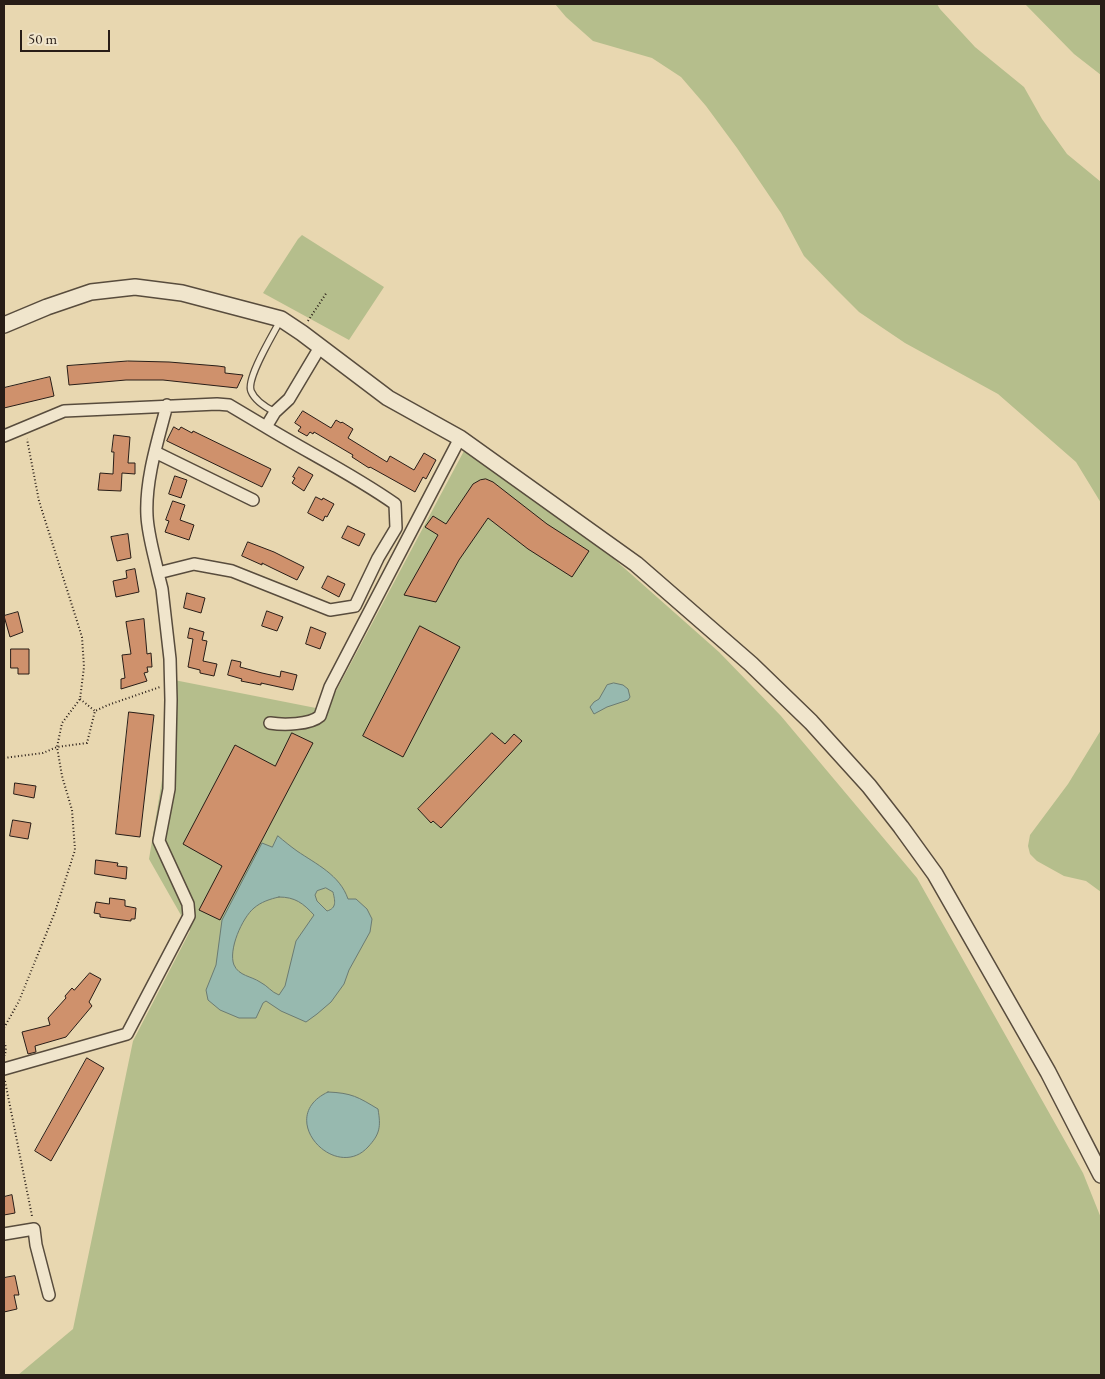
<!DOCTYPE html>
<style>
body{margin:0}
#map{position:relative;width:1105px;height:1379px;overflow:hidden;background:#e8d7b0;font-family:"EB Garamond",serif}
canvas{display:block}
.frame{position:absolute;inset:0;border:5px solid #281d17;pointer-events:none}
.scale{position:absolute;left:20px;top:30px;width:90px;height:22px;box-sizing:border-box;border:2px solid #281d17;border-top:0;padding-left:6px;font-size:15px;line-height:18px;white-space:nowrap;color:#281d17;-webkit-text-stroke:4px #f0e5cc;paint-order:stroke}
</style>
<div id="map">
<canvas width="1105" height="1379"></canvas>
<div class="frame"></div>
<div class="scale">50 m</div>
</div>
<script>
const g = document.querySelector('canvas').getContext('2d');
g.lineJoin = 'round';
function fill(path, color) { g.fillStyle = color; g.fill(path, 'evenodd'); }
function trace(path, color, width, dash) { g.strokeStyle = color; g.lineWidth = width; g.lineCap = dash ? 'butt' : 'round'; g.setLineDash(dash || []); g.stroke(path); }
fill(new Path2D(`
 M555,4H937L940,9L975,47L1024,87L1042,119L1067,154L1101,182V503L1076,462L998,394L905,343L859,312L835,288L804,256L781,213L737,148L706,106L681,77L652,58L593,41L566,17Z
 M1025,4H1101V75L1074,54Z
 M302,235L384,287L349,340L263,293L298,239Z
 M465,449L614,559L719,652L781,716L917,878L1083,1173L1101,1218V1375H18L73,1329L133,1041L190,931L149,859L164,768V678L326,710Z
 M1101,730V892L1086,881L1064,876L1037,861L1030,854L1028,846L1030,835L1068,784Z`), '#b5be8c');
const water = new Path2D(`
 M614,683L623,685L628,689L630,697L628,700L607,707L594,714L590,707L594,702L599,699L607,685Z
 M278,836C284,841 290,846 297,851C316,864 340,875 348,899H356L367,909L372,919L370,932L349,970L344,984L331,1002L317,1014L306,1022L281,1011L266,1001L263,1003L256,1018H239L220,1010L208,1000L206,990L216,965L222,920L262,843L272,847ZM326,888L333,892C335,901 337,908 327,911L317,901L315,895L317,891ZM279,897C295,897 303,903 314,915L296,941L285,986L279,995C271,992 268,986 260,982C251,976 239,976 234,965C228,950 242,918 254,908C261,902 270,899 279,897Z
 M328,1092C352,1093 358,1097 378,1109C381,1127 380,1134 368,1147C335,1183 274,1117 328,1092Z`);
fill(water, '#97b9af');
trace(water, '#6b7b72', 1);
const building = new Path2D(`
 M128,361L169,362L218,366L225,367V373L243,375L237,388L163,380H126L69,385L67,366Z
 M50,377L54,396L4,408V388Z
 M303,411L331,428L336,420L341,423L342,422L353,429L348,438L387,462L390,456L414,470L424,453L436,460L426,479L423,477L415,492L370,467L369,468L352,457L353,455L314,432L313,434L310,432L307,436L298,431L301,427L295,423Z
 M174,427L179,430L181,427L192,433L193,431L271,469L262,487L167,441Z
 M114,435L130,437L128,463H135V474L122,473L121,491L98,490L100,473L113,474L114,452H112Z
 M299,467L313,475L304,491L292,483L295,478L293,477Z
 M175,476L187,480L181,498L169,494Z
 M486,479L493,482L547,524L589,551L572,577L528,549L488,518L459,560L436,602L404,595L438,535L425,527L433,516L446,524L473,484L480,480Z
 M316,497L322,500L323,498L334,504L327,517L325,516L323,521L308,513Z
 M173,501L185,505L180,520L194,525L189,540L165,532L169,521L166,520Z
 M348,526L365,534L359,546L342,538Z
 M128,534L131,558L117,561L111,537Z
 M248,542L274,552L304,567L297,580L272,568L262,563V565L242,556Z
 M135,569L139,592L116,597L113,581L127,578L126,571Z
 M328,576L345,584L339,597L322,588Z
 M187,593L205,598L201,613L184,608Z
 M267,611L283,617L277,631L262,626Z
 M18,612L23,632L10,637L4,616Z
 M144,619L147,654L151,653L152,667H147L148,672L144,673L147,681L121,689V679L125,678L122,655L131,654L126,622Z
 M420,626L460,647L403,757L363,736Z
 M311,627L326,633L320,649L306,644Z
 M190,628L204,632L202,640L207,641L203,661L217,664L214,676L200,673V670L188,667L193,639L188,638Z
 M11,649H29V674H18V668H11Z
 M232,660L241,662L240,667L262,673L280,677L281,671L297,675L293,690L261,683V685L241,681L242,679L228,675Z
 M129,712L154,715L140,837L116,834Z
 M292,733L313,743L220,920L199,910L222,866L183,844L235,745L275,766Z
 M492,733L505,744L514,734L522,741L441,828L433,821L431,823L418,809Z
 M15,783L36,786L34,798L14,794Z
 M13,820L31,823L28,839L10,836Z
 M96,860L118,863L117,866L127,867L126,879L95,874Z
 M110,898L125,900V906L136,908L135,919H131V921L122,920L100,917V914L94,913L96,902L109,904Z
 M90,973L101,979L89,1002L92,1006L66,1037L35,1046L36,1052L28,1054L22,1032L50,1025L48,1018L66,998L65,996L72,988L74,990Z
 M87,1058L104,1068L51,1161L35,1151Z
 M12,1195L15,1213L4,1215V1197Z
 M15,1276L19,1295H14L17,1309L4,1312V1278Z`);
fill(building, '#cf916c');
trace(building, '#281d17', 1);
const service = new Path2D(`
 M275,412C267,408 255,401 251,391C246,378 274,333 281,319`);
const minor = new Path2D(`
 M4,436L64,411L217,404L229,405L266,427
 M155,452L253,500
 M158,573C154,554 148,535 147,516C145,480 158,440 167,405
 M270,723C283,725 310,725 320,716L330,687L460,438
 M4,1069L127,1034L189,916L188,904L159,841L169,789L171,700L170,659L162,589L158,573L194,564L232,571L330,610L355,606L378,558L396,528L395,504C354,475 309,453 266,427L275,412L289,399L320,347
 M4,1234L34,1229L36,1245L49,1295`);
const tertiary = new Path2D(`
 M4,325L47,307L91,292L135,287L182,293L281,319L302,333L388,398L460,438L636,564L751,664L811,722L869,786L901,827L935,874L1048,1072L1101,1175`);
trace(service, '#584c3d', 8);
trace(minor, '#584c3d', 14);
trace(tertiary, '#584c3d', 18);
trace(new Path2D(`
 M308,321L327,292
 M80,699L95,711
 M4,758L43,753L57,747L87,743L95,711L108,705L160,687
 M4,1028L19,1001L55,912L75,850L72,810L62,776L57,747L62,723L80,699L84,667L82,637L39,501L27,439
 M4,1042L6,1047L5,1056
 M5,1081L32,1216`), '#281d17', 2, [1, 2.5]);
trace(service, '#f0e5cc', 5.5);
trace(minor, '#f0e5cc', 11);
trace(tertiary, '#f0e5cc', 15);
</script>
